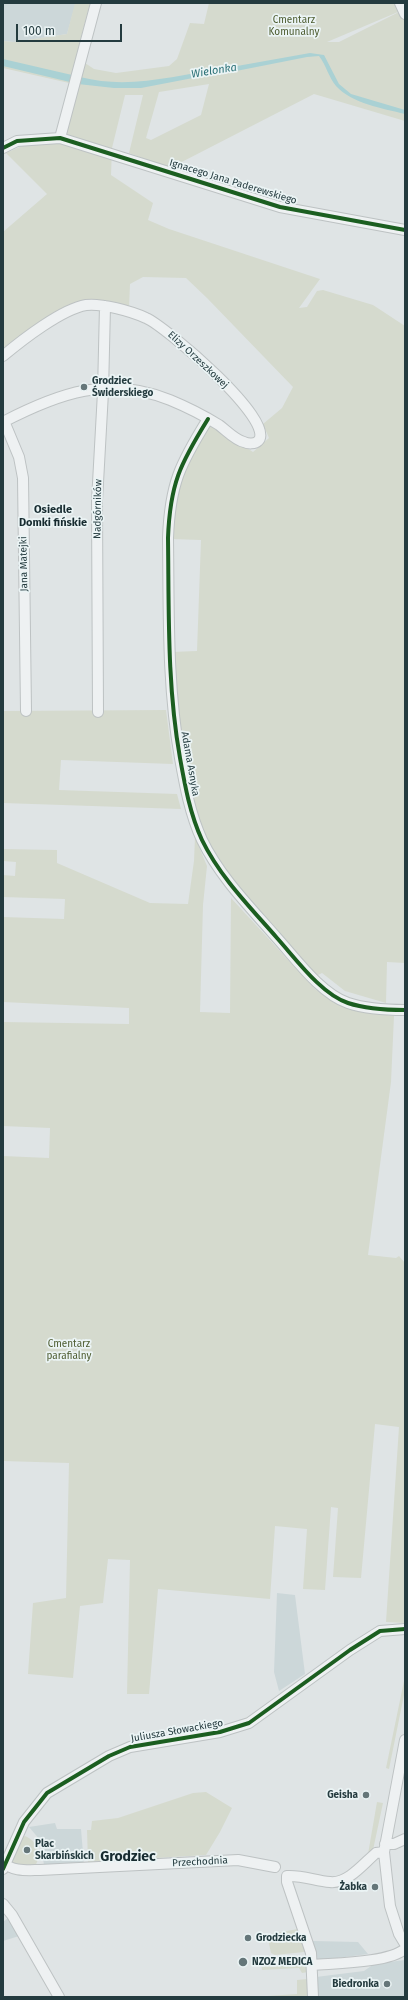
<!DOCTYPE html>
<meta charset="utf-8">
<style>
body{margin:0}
#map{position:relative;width:408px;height:2000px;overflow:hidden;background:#dfe4e5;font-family:"Fira Sans",sans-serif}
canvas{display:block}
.frame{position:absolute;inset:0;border:4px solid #243b3f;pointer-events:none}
.scale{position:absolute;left:16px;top:24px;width:106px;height:18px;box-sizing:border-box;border:2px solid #243b3f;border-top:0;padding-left:5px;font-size:12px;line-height:14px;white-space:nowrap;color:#243b3f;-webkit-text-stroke:3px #ebf4f5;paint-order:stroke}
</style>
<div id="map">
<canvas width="408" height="2000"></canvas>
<div class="frame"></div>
<div class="scale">100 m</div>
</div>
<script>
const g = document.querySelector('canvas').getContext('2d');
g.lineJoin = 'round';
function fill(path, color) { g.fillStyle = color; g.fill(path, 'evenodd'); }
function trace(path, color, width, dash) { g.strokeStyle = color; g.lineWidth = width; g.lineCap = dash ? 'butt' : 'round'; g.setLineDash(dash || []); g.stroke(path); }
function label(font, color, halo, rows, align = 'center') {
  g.font = font + ' "Fira Sans",sans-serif'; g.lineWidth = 3.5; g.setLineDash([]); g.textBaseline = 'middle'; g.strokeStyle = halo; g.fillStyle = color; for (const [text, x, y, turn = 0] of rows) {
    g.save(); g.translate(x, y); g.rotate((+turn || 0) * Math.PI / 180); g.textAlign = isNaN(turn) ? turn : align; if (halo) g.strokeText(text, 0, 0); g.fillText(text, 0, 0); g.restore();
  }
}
fill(new Path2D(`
 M3,3H76L67,34L14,42L3,41Z
 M277,1593L295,1595L305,1674L279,1691L274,1672Z
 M55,1823L57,1829H81L84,1865H44L40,1840L29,1827Z
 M8,1918L19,1936L3,1941V1922Z
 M313,1941L358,1942L368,1954L315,1961Z
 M405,1960V1997H317L316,1977L364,1971L374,1964Z`), '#ccd7d9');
fill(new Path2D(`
 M75,3H90L76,57L94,69L116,73L169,66L177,59L190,23L204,24L209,3H394L398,12L327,42H339L405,9V121L314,94L172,167H166L129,153L143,95H125L112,148L111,175L153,203L148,220L169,229L320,279L299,308L307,307L317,291L323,290L373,305L405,326V963L387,962L386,1003L345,991L322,973L316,976L225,871L213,853L195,812L184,761L172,652L197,651L201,540L170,539L179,479L207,427L213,426L253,452L269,438L263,424L282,408L293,387L207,298L186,278L143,277L130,284L129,308L86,301L3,351V232L47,194L6,153L33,141L64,144L78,89L69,83L3,68V41L14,42L67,34ZM209,84L201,115L151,140L146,138L159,92Z
 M166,710L173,764L61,760L59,790L177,794L181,809L3,803V711Z
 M195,837L207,866L203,905L200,1012L230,1013L231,898L315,989L333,1002L364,1012L394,1016L391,1082L368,1255L396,1258L399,1256L405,1263V1623L386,1622L399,1427L375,1424L361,1578L333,1577L338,1508L331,1507L325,1590L303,1589L307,1529L275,1526L270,1599L158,1589L149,1694H127L130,1560L108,1559L103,1603L80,1606L73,1678L28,1674L33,1603L66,1598L69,1463L3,1461V1156L49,1158L50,1128L3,1126V1022L129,1024V1008L3,1002V917L64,919L65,899L3,897V875L15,876L16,862L3,861V849L57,850V863L150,903L188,904L194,861Z
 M405,1676V1690L389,1769L386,1768Z
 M206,1792L232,1808L220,1832L206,1855L88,1862L87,1830H91L92,1821L118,1818L193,1793Z
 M377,1802L383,1803L373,1850L368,1854Z
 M25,1836C37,1841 43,1854 35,1866L27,1867L11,1863L21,1838Z
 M298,1929L306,1950L304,1952L275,1955L271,1953L268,1939L270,1934Z
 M305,1956L307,1957L308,1972L302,1973L299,1968L262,1970L261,1964L306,1960Z
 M308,1979V1997H253L297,1994V1980Z`), '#d5dace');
fill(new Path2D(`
 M310,53L324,55L339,84L351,94L405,110V114C382,108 353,104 336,86C329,78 326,65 319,56L307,57L226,73V68Z
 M3,59L72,75L70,82L3,66Z
 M223,69L224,72L141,88H114L78,84L80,77C130,90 174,75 223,69Z`), '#aad1d4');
const minor = new Path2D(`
 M400,3L405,14
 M60,138L96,3
 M3,148L17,141L60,138L280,207L405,230
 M3,356C22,340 62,309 86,305C101,303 131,311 146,318C165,326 278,422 258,441C255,444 248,444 244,442C235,440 226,430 219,425C203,415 187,407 170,400C108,375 59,393 3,422
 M208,419C180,464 170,484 168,538C169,612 167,685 180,758C185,786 190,814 202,840C220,877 250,907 277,938C296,959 321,994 348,1003C366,1009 387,1010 405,1010
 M4,421L19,457L23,478L26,711
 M98,712L97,501L103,392L105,306
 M405,1740L384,1852L390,1906L399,1934L405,1944
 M385,1844H394L405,1839
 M3,1862C12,1872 28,1870 40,1870L238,1860L275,1867
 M3,1869L24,1822L47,1793L109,1756L130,1747L220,1732L249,1723L350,1650L380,1631L405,1629
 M3,1904L12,1915L59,1997
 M313,1965C335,1963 388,1963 405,1949
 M313,1997L311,1953L287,1882V1876C302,1875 316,1881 330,1882C348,1884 364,1863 376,1853L384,1852`);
trace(minor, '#bdc2c3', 12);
trace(minor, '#eef1f2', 10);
trace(new Path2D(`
 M3,148L17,141L60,138L280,207L405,230
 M208,419C180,464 170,484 168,538C169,612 167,685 180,758C185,786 190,814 202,840C220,877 250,907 277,938C296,959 321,994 348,1003C366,1009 387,1010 405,1010
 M3,1869L24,1822L47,1793L109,1756L130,1747L220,1732L249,1723L350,1650L380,1631L405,1629`), '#1b5e20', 4);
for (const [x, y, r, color] of [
 [84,387,4,"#657679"],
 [366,1795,4,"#657679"],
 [27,1850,4,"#657679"],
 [375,1887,4,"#657679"],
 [248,1938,4,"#657679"],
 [243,1962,5,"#657679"],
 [387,1984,4,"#657679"]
]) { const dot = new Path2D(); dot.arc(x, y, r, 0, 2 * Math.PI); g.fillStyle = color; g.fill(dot); trace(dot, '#ebf4f5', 1.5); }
label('10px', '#4d5c30', '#ebf4f5', [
 ["Cmentarz",294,20],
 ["Komunalny",294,32],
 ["Cmentarz",69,1344],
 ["parafialny",69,1356]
]);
label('10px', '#243b3f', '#ebf4f5', [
 ["Ignacego Jana Paderewskiego",233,182,17],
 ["Elizy Orzeszkowej",198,360,43],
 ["Nadgórników",98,509,-89],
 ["Jana Matejki",24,564,-91],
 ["Adama Asnyka",190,764,80],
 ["Juliusza Słowackiego",177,1731,-10],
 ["Przechodnia",200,1862,-3]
]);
label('bold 10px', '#243b3f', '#ebf4f5', [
 ["Grodziec",92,381],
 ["Świderskiego",92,393],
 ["Geisha",358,1795,"right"],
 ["Plac",35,1844],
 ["Skarbińskich",35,1856],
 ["Żabka",367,1887,"right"],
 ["Grodziecka",256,1938],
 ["NZOZ MEDICA",252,1962],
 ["Biedronka",379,1984,"right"]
], 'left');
label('italic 11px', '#2b7177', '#ebf4f5', [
 ["Wielonka",214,71,-9]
]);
label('bold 11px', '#172b30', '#ebf4f5', [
 ["Osiedle",53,510],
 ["Domki fińskie",53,523]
]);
label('bold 14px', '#172b30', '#ebf4f5', [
 ["Grodziec",128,1857]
]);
</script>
